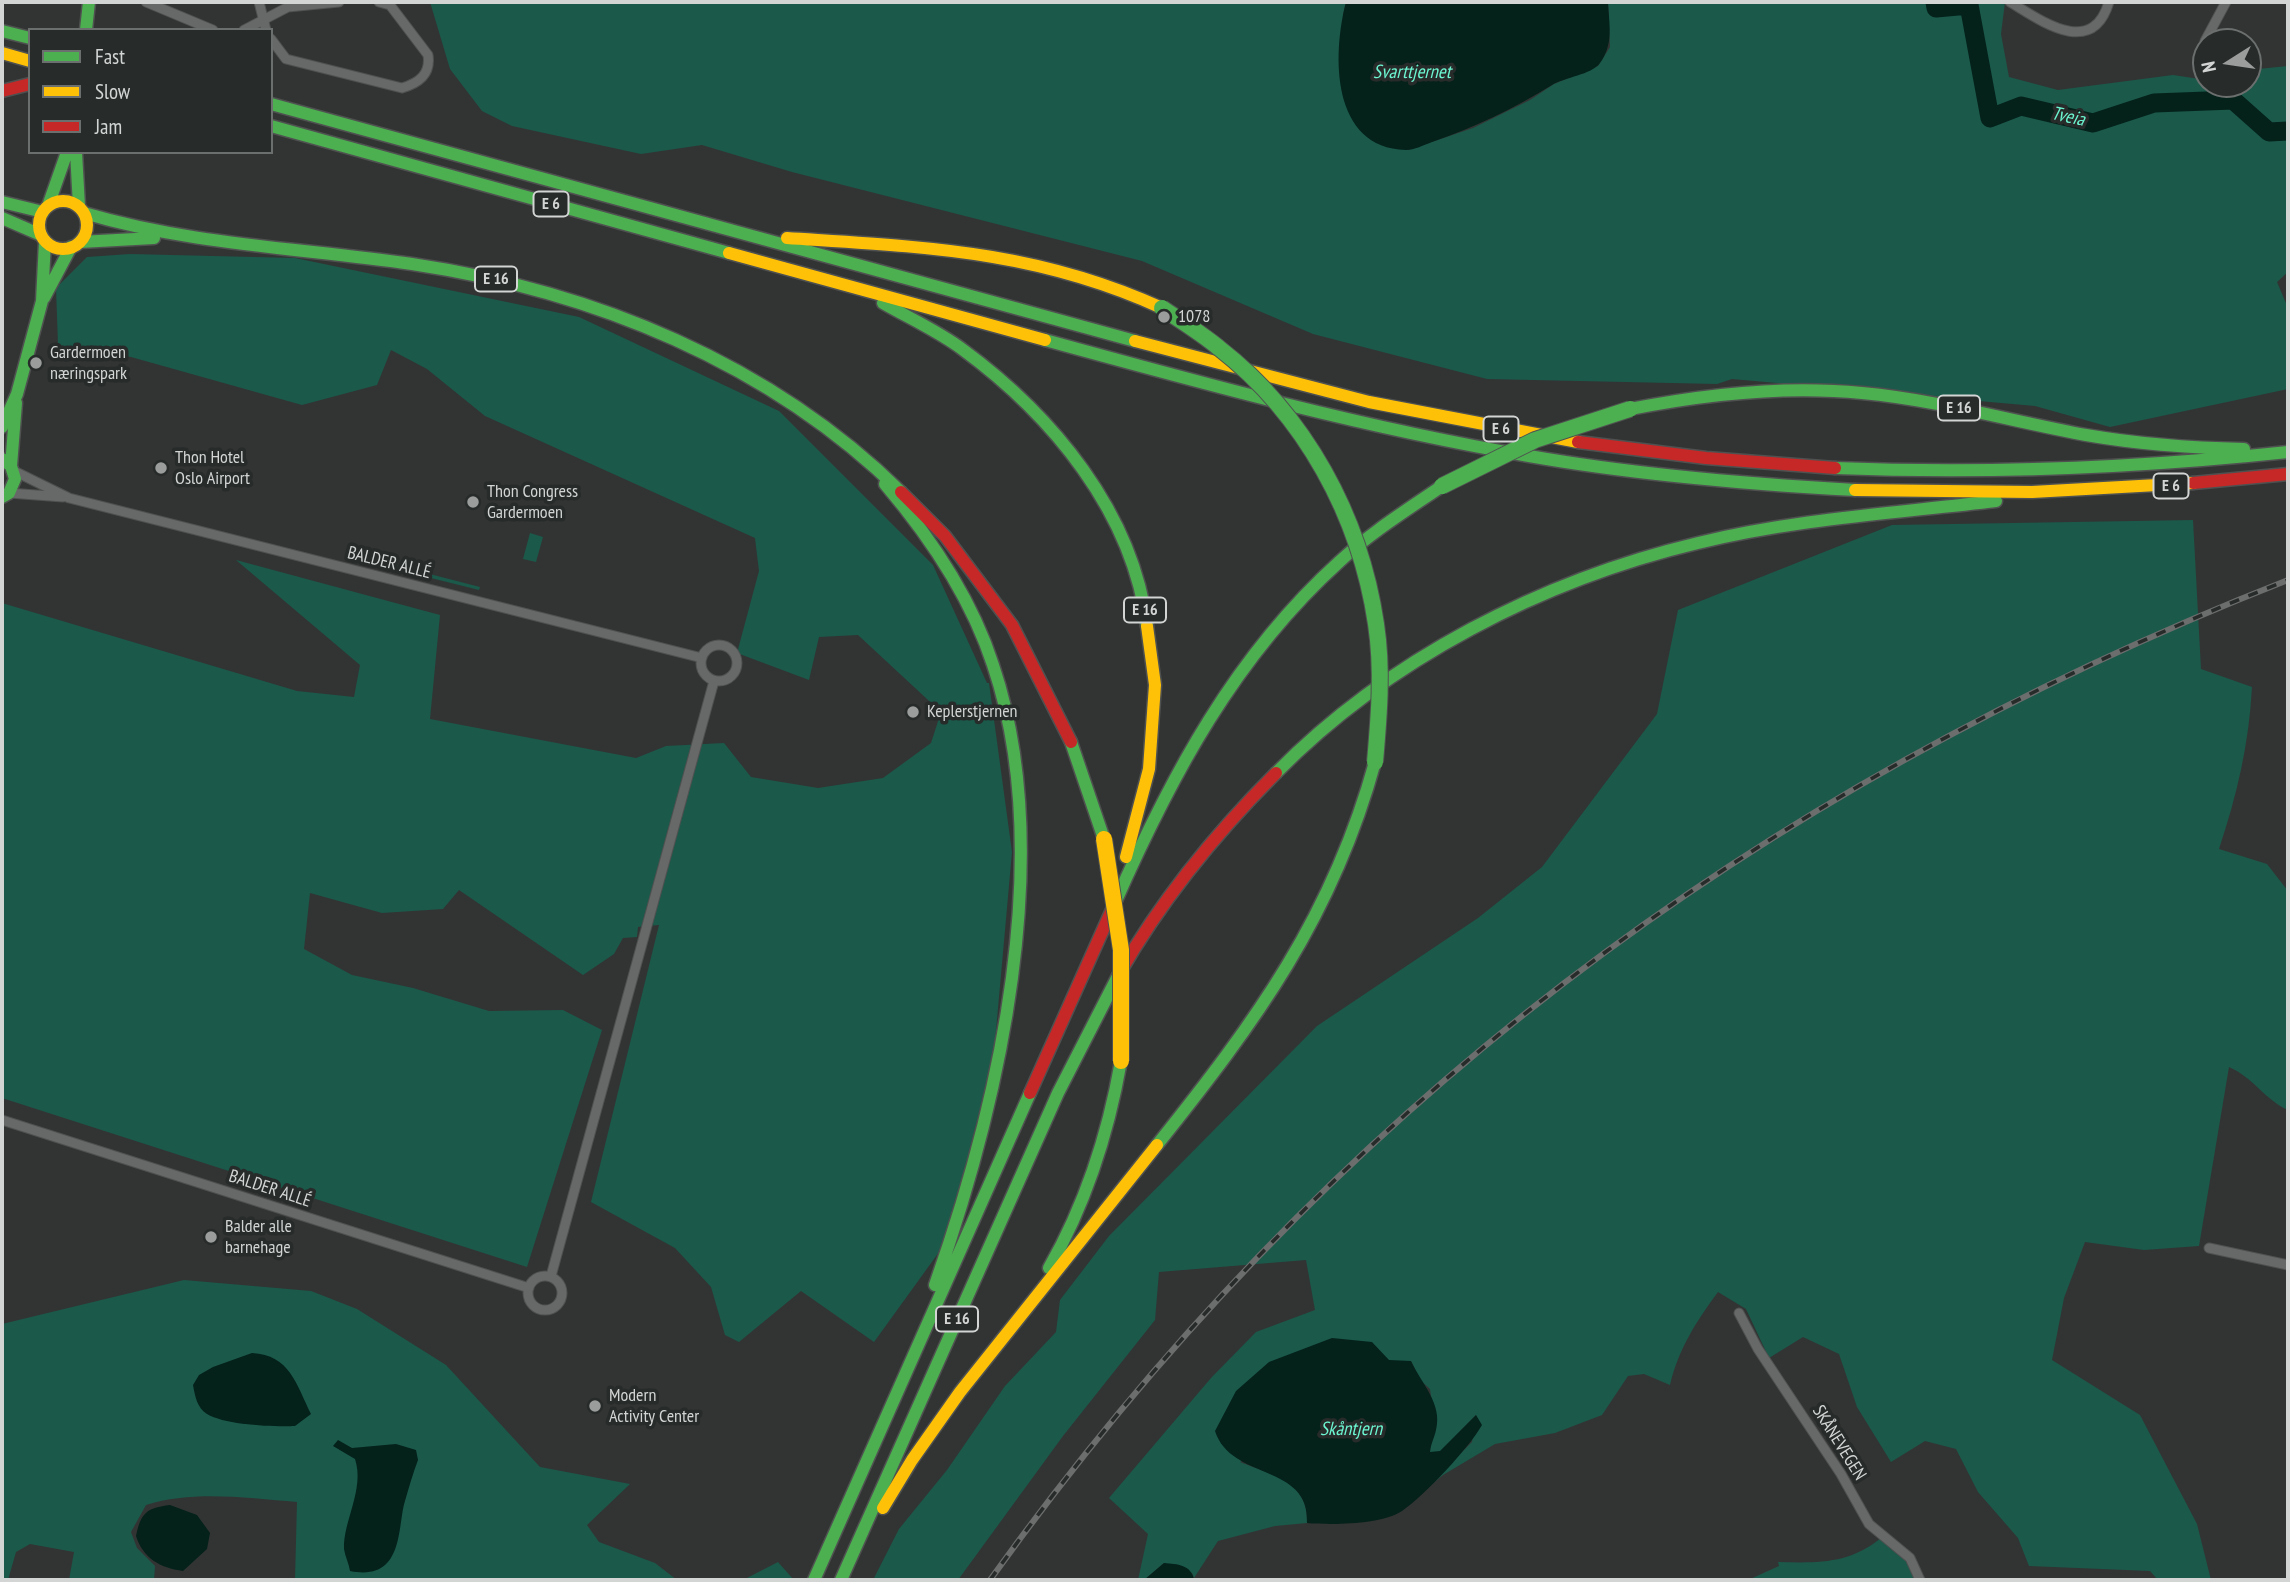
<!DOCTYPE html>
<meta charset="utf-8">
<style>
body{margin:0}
#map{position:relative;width:2290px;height:1582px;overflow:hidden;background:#323433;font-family:"PT Sans Narrow",sans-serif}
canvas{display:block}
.frame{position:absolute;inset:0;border:4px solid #d2d5d4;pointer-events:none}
.legend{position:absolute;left:28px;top:28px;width:245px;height:126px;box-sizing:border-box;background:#272b2a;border:2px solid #6b6f6e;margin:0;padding:9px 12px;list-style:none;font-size:21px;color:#d2d5d4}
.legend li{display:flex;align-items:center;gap:14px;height:35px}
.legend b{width:35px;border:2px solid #6b6f6e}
.north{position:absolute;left:2192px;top:28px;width:70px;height:70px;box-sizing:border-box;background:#272b2a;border:2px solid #6b6f6e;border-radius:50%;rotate:258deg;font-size:19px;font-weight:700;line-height:28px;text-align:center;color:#d2d5d4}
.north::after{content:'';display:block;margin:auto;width:24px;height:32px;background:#9a9d9c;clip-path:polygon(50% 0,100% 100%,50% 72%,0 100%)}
</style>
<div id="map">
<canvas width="2290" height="1582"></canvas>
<div class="frame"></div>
<ul class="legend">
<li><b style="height:9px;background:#4caf50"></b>Fast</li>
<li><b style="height:9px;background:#ffc107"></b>Slow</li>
<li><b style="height:9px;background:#c62828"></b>Jam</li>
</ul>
<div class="north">N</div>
</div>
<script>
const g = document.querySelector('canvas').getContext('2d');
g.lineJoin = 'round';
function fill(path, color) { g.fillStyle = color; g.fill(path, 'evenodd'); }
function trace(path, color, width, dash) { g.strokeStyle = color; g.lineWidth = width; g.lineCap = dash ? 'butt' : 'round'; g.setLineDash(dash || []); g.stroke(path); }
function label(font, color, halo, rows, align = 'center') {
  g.font = font + ' "PT Sans Narrow",sans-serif'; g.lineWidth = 7; g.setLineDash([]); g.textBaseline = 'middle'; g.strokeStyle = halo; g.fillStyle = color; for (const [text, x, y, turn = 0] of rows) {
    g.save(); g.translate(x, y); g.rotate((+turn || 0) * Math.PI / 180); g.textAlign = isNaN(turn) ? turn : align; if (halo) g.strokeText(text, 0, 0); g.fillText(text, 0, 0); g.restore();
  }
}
fill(new Path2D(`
 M430,2H1346L1343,15L1408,150L1473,128L1530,100L1554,84L1598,66L1610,47L1608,2H2005L2001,34L2009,77L2058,90L2173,75L2206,80V84H2248V70L2288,66V272L2277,282L2288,308V389L2110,427L2035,406L1732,379L1717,384L1487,379L1313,334L1142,261L792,172L702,145L641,154L512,126L482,111L450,69Z
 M130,254L295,258L579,317L779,411L933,565L987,683H989L1012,852L994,1053L947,1241L874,1342L801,1291L739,1342L725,1335L711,1287L675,1248L591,1202L659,925L638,927L637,937L623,938L614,954L583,975L459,890L443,909L382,913L310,893L304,949L352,975L413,988L489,1011L563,1010L602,1030L527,1267L2,1098V603L297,691L354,697L360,665L236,560L440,615L430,719L636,758L666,746L724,743L751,777L818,788L883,778L931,743L941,712L858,635L819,637L809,680L737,653L759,571L755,538L485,416L427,369L391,350L377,385L302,405L131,357L58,345L56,288L87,257Z
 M2193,520L2201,669L2252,687C2249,744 2237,795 2219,849L2267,864L2288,891V1110C2265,1100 2254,1078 2229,1067L2199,1246L2144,1250L2085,1242L2064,1298L2052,1360L2140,1415L2197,1524L2211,1580H2158L2150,1571L2029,1566L2018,1538L1978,1492L1956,1449L1925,1441L1891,1462L1857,1407L1839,1354L1803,1337L1769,1358L1746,1309L1718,1292C1696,1322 1679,1348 1670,1385L1644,1374L1628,1376L1602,1415L1555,1433L1495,1444L1443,1475L1421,1493L1472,1442L1476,1415L1440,1452H1430L1431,1439L1436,1429L1430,1389L1420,1380L1411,1361L1240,1462C1272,1475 1309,1481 1307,1523L1275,1526L1218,1541L1194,1578L1192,1573L1164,1563L1144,1580H1138L1148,1534L1109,1498L1211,1378L1256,1332L1315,1310L1306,1260L1159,1272L1155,1320L1063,1436L958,1580H873L899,1529L947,1470L1005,1386L1056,1332L1060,1300L1109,1236L1317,1026L1478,918L1542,867L1657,714L1678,610L1892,525Z
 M530,533L543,537L536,562L523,559Z
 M384,555L383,562L480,587L479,590L379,565V556Z
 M184,1280L311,1291L357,1309L446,1365L540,1467L630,1484L587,1525L599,1542L655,1563L677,1580H295L297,1502C248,1498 193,1490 146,1505L131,1532L137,1548L155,1566L154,1580H69L74,1552L30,1544L16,1552L8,1580H2V1324Z
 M1882,1537L1918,1572L1919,1580H1748L1779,1566L1778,1562C1819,1563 1850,1564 1882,1537Z
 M778,1562L794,1580H743Z`), '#1b594a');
fill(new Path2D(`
 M1346,2H1608C1609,24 1614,44 1600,63C1591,75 1565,77 1552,85C1513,109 1475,127 1432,142C1424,145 1414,150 1406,150C1331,148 1332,55 1346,2Z
 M1332,1338L1372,1342L1389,1360L1411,1361C1421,1383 1443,1404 1436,1430C1434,1439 1431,1443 1430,1452L1440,1451L1476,1415L1482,1425C1469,1448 1424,1496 1402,1511C1381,1525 1331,1525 1307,1523C1310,1463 1231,1481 1215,1431L1236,1391L1269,1362Z
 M252,1353C290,1355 296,1384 311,1414L295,1426C274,1427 225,1425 207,1414C197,1408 195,1396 193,1385L199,1375L213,1367Z
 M338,1440L352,1448L396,1444L416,1450L418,1460C413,1473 409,1487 405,1501C397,1526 405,1582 350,1571C349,1564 345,1556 344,1549C343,1521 365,1489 355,1459L333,1446Z
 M170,1505L197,1515L210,1533L207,1549L183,1571C160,1568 143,1558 136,1536C141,1512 147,1508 170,1505Z
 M1164,1563C1177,1564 1192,1565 1194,1580H1144Z`), '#04211a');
trace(new Path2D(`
 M1935,2L1936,8L1969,5L1990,118L2021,106L2093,123L2154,103L2233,100L2269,132L2288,131`), '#04211a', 19);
const street = new Path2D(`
 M146,2L213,30
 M259,2L266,30
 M2010,2C2040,20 2092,59 2109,2
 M244,30L288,7L339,2
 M271,39L286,59L402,88C419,83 431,74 428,55L390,5L379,2
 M2205,41L2226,2
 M14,471L69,498L702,658
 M9,493L63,497
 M701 663a18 18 0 1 1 36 0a18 18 0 1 1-36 0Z
 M2,1120L529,1288
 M2209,1248L2288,1265
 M528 1293a17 17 0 1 1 34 0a17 17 0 1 1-34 0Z
 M551,1276L714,681
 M1739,1313L1758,1349L1841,1474L1869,1524L1910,1558L1920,1580`);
const fast = new Path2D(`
 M86,30L89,2
 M2,31L30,38
 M271,104L1135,341
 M271,126L729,253
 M76,152L79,206
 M2,202L43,212
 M48,206L67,152
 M84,213C192,245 301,248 412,264C593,291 770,363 901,492
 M2,218L41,235
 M80,242L154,238
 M44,298L71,247
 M883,303C909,318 938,331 962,349C1052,415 1133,512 1147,626
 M1045,340C1205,384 1365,428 1529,456C1637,475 1746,484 1855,490
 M1630,409C1706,394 1784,385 1862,393C1938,400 2011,421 2086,435C2138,444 2191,448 2244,449
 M2,427L17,394L42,301L45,241
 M2,459L11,466L15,479L9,493L2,497
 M11,466L16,403
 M1835,468C1987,474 2137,468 2288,452
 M885,484C931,538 971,597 993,665C1057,854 999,1103 935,1285
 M1071,742L1104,839
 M1276,773C1388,659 1543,580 1698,543C1795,519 1897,513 1996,501
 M1115,903C1171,776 1235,656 1339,562C1370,533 1407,510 1442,486
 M1157,1145C1256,1021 1332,918 1375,762
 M1049,1268C1086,1203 1108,1135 1121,1061
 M814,1580L1030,1093
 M841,1580L1058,1093L1119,974`);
const slow = new Path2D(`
 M2,53L30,61
 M39 225a24 24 0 1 1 48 0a24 24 0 1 1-48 0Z
 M787,238C923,247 1035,250 1162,308
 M729,253L1045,340
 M1135,341L1369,402L1578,442
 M1855,490L2032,492L2193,483
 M1126,857L1149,769L1155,685L1147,626
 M883,1508L912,1460L960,1392L1157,1145`);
const jam = new Path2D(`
 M2,91L30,84
 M1578,442L1706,458L1835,468
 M2193,483L2288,474
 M901,492L945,536L1012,625L1071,742
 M1119,974C1162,899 1215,834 1276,773
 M1030,1093L1115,903`);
trace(street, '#4f5150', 11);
trace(fast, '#4f5150', 15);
trace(slow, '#4f5150', 15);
trace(jam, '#4f5150', 15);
trace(street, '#676968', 9);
trace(fast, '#4caf50', 12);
trace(slow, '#ffc107', 12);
trace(jam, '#c62828', 12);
const rail = new Path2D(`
 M990,1580C1325,1112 1754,789 2288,580`);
trace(rail, '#6c6d6d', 6);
trace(rail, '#272b2a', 3.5, [10]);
const fastBridge = new Path2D(`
 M1162,308C1181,321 1201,333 1219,348C1305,415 1360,516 1376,624C1383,670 1379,716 1375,762
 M1442,486L1535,440L1630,409`);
const slowBridge = new Path2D(`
 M1104,839L1121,950V1061`);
trace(fastBridge, '#4f5150', 18, []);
trace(slowBridge, '#4f5150', 18, []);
trace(fastBridge, '#4caf50', 16);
trace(slowBridge, '#ffc107', 16);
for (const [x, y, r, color] of [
 [1164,317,7,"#9a9d9c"],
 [36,363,7,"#9a9d9c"],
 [161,468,7,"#9a9d9c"],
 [473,502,7,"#9a9d9c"],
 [913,712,7,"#9a9d9c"],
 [211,1237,7,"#9a9d9c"],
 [595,1406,7,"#9a9d9c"]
]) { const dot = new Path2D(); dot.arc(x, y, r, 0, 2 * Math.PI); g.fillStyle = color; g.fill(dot); trace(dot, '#272b2a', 2.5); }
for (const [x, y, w] of [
 [551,204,35],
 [496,279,42],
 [1959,408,42],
 [1501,429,35],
 [2171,486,35],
 [1145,610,42],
 [957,1319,42]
]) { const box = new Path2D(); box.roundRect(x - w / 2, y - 12.5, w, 25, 5); g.fillStyle = '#272b2a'; g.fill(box); trace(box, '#d2d5d4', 2); }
label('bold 16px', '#d2d5d4', null, [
 ["E 6",551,204],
 ["E 16",496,279],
 ["E 16",1959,408],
 ["E 6",1501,429],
 ["E 6",2171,486],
 ["E 16",1145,610],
 ["E 16",957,1319]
]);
label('18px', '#d2d5d4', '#272b2a', [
 ["1078",1178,317],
 ["Gardermoen",50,353],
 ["næringspark",50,374],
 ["Thon Hotel",175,458],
 ["Oslo Airport",175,479],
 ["Thon Congress",487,492],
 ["Gardermoen",487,513],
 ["Keplerstjernen",927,712],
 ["Balder alle",225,1227],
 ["barnehage",225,1248],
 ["Modern",609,1396],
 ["Activity Center",609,1417]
], 'left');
label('18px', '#d2d5d4', '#272b2a', [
 ["BALDER ALLÉ",389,563,14],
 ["BALDER ALLÉ",270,1189,18],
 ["SKÅNEVEGEN",1839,1443,58]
]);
label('italic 19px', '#6cf5d0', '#272b2a', [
 ["Svarttjernet",1412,73],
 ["Tveia",2068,117,12],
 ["Skåntjern",1351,1430]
]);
</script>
